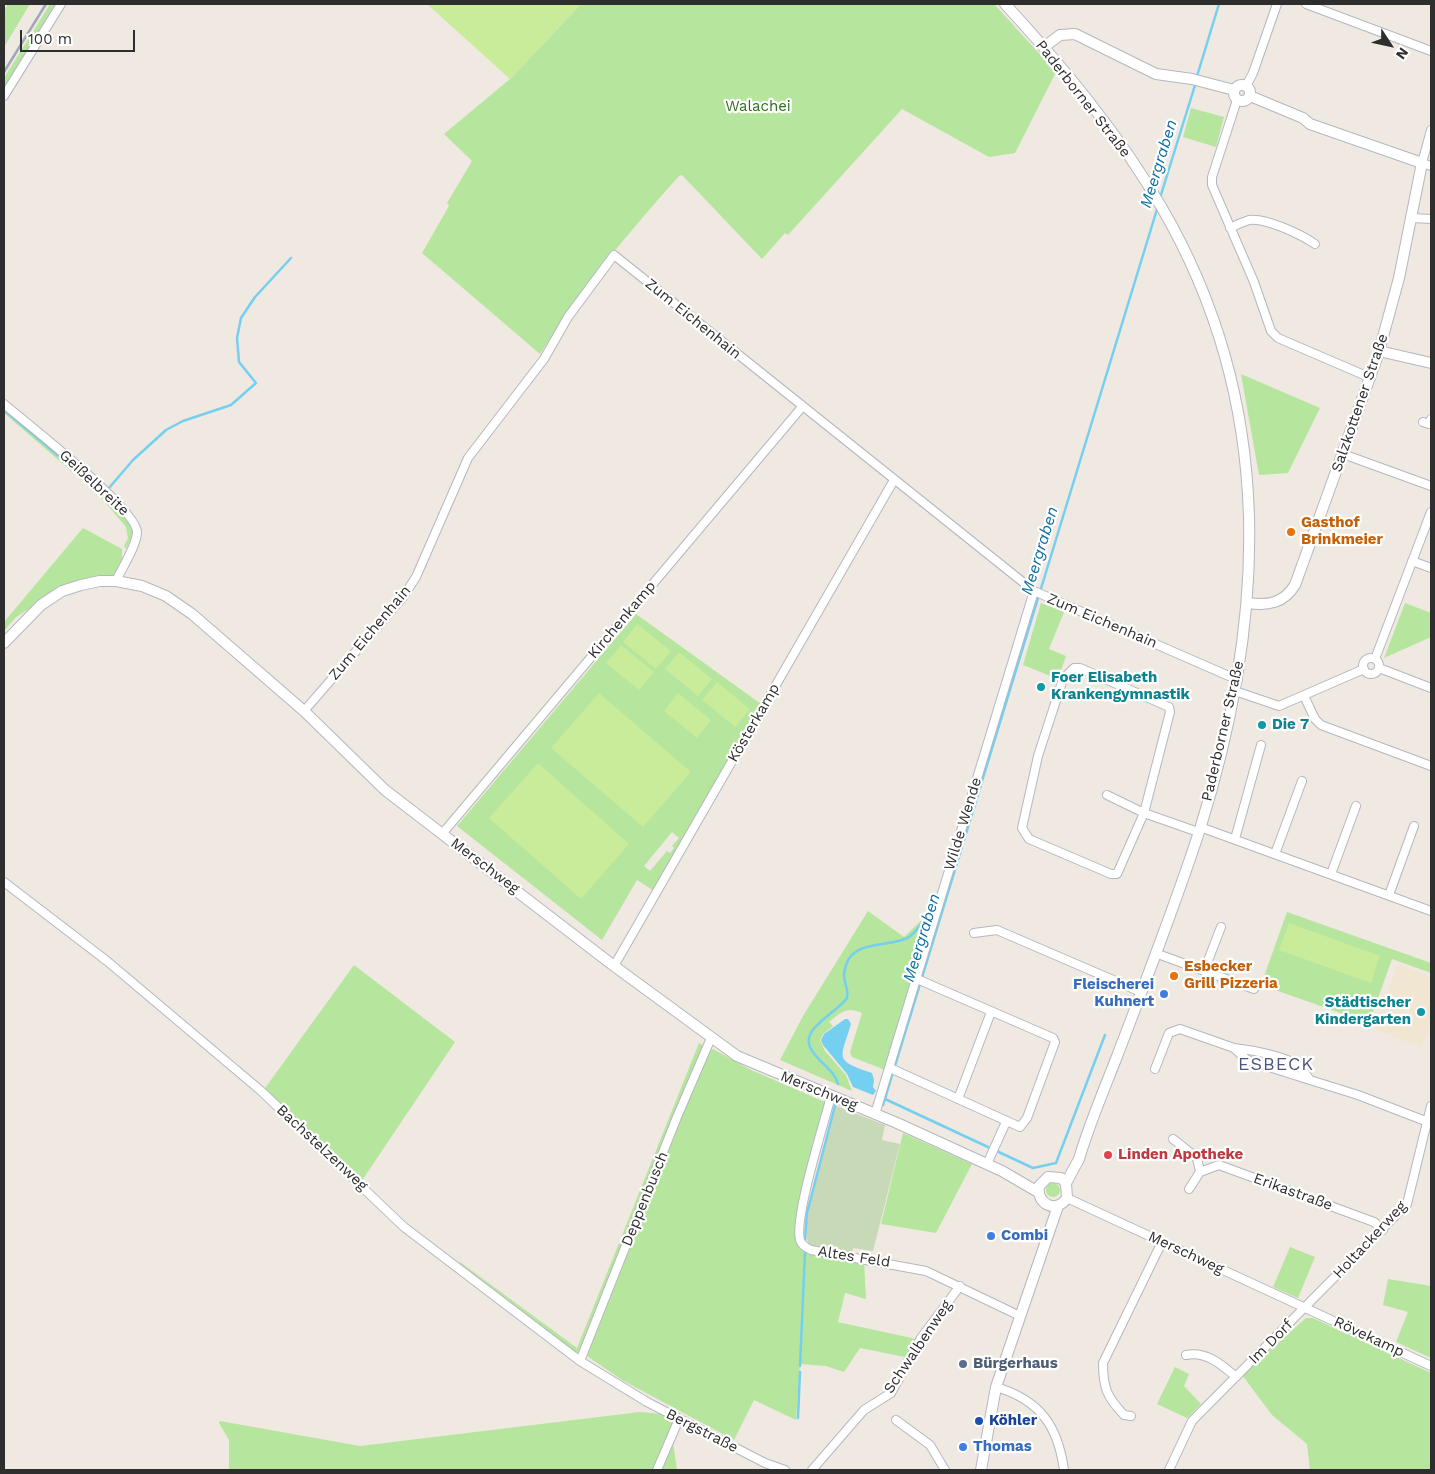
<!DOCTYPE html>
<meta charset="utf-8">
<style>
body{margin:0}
#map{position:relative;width:1435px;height:1474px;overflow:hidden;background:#efe9e1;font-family:"Work Sans",sans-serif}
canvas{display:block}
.frame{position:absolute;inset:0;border:5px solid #2e2e2e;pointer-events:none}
.north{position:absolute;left:1365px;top:20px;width:50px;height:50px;-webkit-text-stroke:4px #fff;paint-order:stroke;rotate:125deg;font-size:14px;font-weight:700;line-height:20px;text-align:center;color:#2e2e2e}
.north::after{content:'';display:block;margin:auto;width:18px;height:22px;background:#2e2e2e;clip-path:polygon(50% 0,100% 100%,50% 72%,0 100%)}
.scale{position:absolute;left:20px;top:30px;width:115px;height:22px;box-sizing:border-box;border:2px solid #2e2e2e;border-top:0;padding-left:6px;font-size:15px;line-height:18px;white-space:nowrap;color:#2e2e2e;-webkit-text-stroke:4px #fff;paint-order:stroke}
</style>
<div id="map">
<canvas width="1435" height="1474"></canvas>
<div class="frame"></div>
<div class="north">N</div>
<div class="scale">100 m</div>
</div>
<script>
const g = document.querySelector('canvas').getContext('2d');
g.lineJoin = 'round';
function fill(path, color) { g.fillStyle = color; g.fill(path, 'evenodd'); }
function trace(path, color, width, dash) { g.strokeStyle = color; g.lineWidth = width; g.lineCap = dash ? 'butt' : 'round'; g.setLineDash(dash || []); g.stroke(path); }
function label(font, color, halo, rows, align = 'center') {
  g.font = font + ' "Work Sans",sans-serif'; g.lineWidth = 4.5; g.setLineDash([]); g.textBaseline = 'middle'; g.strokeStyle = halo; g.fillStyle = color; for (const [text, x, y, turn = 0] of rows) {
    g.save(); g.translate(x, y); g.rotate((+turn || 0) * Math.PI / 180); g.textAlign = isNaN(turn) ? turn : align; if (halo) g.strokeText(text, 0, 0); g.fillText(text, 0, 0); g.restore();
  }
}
fill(new Path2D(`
 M1398,964L1431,977V1025L1421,1047L1374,1029Z`), '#f0e6d1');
fill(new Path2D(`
 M8,4H30L4,47V11Z
 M50,4H55L4,88V78Z
 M581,4H994L1056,72L1015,153L989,157L902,109L788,235L785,233L762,259L682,175L679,176C629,232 580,290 540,354L422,253L449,206L447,203L472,161L444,134L510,79Z
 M1191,108L1224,117L1216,147L1183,137Z
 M1241,374L1320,408L1288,473L1259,475Z
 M4,408C32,432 126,503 134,533L126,549L124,546L128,538L126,527L99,495L4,413Z
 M83,528L122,549V564L115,577L60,588L15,618L4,631V622Z
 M1041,603L1064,612L1049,649L1066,656L1058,679L1023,665Z
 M1405,603L1431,613V637L1384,658Z
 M636,614L761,704L654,891L637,880L602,940L457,826ZM672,832L679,838L672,846L674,848L670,853L667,851L650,871L644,866Z
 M935,907L885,1070L852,1057L850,1052L862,1013C847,1006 841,1012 829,1022L833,1026L823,1034L820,1040L825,1051L846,1075L852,1091L780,1060L803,1016L868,911L904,937Z
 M1287,912L1431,963V973L1392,959L1369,1023L1261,985Z
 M354,965L455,1042L361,1182L263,1091Z
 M699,1043L704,1046L582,1348L578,1352L573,1353L459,1265L460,1262L577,1348Z
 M713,1049L749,1069L827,1103L799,1215L802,1249L864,1261L866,1299L845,1293L838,1322L916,1339L905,1357L860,1348L844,1372L826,1366L800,1364L796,1420L754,1400L734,1440L622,1380L587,1356L680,1118L708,1053Z
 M903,1133L972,1164L936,1233L881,1224Z
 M1046 1190a7 7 0 1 1 14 0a7 7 0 1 1-14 0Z
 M1290,1247L1315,1257L1298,1298L1273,1287Z
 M1388,1279L1431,1286V1358L1396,1342L1408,1312L1383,1305Z
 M1306,1318H1313L1431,1373V1470H1310L1307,1444L1272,1415L1242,1375Z
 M1175,1367L1189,1374L1184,1386L1201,1404L1187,1418L1157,1404Z
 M640,1412L662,1414L673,1421L674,1424L655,1470H229V1440L219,1423L220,1421L360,1446Z
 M673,1443L677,1470H662Z`), '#b6e59e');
fill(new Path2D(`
 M836,1106L885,1125L882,1140L900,1144L873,1251L853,1248L852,1255L809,1246C799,1219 828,1137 836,1106Z`), '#c8d9b8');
fill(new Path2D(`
 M427,4H581L510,79Z
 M637,624L671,651L656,669L623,642Z
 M621,645L654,672L639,690L606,663Z
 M679,652L712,679L698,696L665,669Z
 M717,682L750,709L735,727L702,700Z
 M599,693L691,772L643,827L551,748Z
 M678,693L711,720L697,738L664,711Z
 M538,763L629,844L581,899L489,818Z
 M1289,923L1380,956L1371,983L1279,950Z`), '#c9ec9a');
fill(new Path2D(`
 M845,1019H848L851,1024C840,1060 834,1060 872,1073L874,1080L873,1087L876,1091L873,1095L853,1087L847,1074L823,1045L821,1040L824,1034Z`), '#75cff0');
trace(new Path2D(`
 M1197,76L1219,4
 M1160,198L1196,82
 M4,410L98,489
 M109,488L133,460L166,430L183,421L231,405L256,383L239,362L237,338L241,318L255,297L291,258
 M838,1084C835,1070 816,1061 810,1047C801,1028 838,1012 847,998C849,990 844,983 844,975C847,939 881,948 905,939C917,935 921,919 933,914
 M885,1099L1033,1168L1056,1163L1105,1035
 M883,1105L1158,206
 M805,1240L807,1213L836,1102
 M800,1366L805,1252
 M798,1418L800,1372`), '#75cff0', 2.5);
const street = new Path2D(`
 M1306,4L1431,51
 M1246,86L1253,73L1277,4
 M4,96L61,4
 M1237,100L1212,177V185L1254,282L1271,331L1278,338L1371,378
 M1431,130L1422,163L1431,166
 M1412,218L1431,219
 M1230,228C1236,225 1243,222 1249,220C1265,217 1302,235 1315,244
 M4,404C26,423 137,509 137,532C137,545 122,568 116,581
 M1423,422L1429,424L1431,419
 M1343,454L1431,486
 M1412,561L1431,568
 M1363 666a8 8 0 1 1 16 0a8 8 0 1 1-16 0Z
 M1375,659L1431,512
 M1074,668H1080L1169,707L1170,712L1144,813L1117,874H1111L1029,839L1022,828L1038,756L1063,679Z
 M1379,668L1431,688
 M1235,691L1279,706L1364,669
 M1304,696L1315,719L1321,725L1431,766
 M304,711L403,597L416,577L468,458L544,359L568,317L614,255L1034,591L1238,680
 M1107,795L1144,813L1198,832
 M1200,827L1431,911
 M442,834L802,407
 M1235,839L1261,745
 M1275,854L1302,781
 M1331,874L1356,806
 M4,882L107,961L260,1090L404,1227L580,1361L647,1402L765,1463L785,1470
 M1389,895L1414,826
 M974,933L997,930L1141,992
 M1155,953L1254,989
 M614,966L894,480
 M1204,971L1221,927
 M1234,1048C1251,1050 1287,1056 1300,1067C1304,1071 1307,1076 1310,1080L1247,1060Z
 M890,1068L1020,1127L1027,1118L1055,1042L1053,1038L917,979
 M1155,1069L1169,1033L1180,1029L1234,1048
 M1310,1080L1358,1095L1428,1122
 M831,1096C824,1124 794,1217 800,1240C802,1246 806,1247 811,1250L926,1271L1020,1316
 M958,1099L991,1012
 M875,1114L1034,591
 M1173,1139L1197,1158L1200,1172
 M987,1164L1006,1122
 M1189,1189L1200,1172L1219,1165L1374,1222L1383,1230
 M1067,1198L1431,1366
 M1186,1355C1206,1351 1221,1364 1236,1377
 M580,1361L677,1117L711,1038
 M996,1387C1040,1400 1058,1426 1064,1470
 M1131,1416L1124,1415C1107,1397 1103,1388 1103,1363L1162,1242
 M896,1420L930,1445L945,1470
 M657,1470L679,1419
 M812,1470L864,1410L891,1393L921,1338L960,1286
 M1169,1470L1192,1421L1407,1204L1431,1106`);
const secondary = new Path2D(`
 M1005,4C1063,67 1119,134 1162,208C1277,406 1266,618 1200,829C1175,906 1145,983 1116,1059C1103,1092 1089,1125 1079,1159L1066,1183L1067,1198C1056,1214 1036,1204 1039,1186L1048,1177L1061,1178L1066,1183
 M1044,47L1060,35L1075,34L1156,74L1192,79L1234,90
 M1234 93a8 8 0 1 1 16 0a8 8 0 1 1-16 0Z
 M1379,351L1431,363
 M1248,603C1268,606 1284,603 1295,585L1378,355L1399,278L1422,163L1310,124L1303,118L1250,96
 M4,643L41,605L62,591L81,585L100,581H116L142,586L166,596L192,614L304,711L385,790L614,966L737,1056L897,1123L1002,1171L1038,1192
 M981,1470L996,1387L1058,1206`);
trace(street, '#b4b7c1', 10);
trace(secondary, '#b4b7c1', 12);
trace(street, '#fff', 8);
trace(secondary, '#fff', 10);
trace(new Path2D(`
 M4,72L46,4`), '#a3a6b8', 2.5);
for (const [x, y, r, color] of [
 [1291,532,5,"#e8710a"],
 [1041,687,5,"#0f9aa8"],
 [1262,725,5,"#0f9aa8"],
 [1174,976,5,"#e8710a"],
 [1164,994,5,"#3f7fe0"],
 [1421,1012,5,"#0f9aa8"],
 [1108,1155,5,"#e0444e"],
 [991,1236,5,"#3f7fe0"],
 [963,1364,5,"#5c6f8a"],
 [979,1421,5,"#1a4fb4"],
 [963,1447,5,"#3f7fe0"]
]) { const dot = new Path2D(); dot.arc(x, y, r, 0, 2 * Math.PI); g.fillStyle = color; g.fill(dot); trace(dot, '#fff', 2); }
label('15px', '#2e2e2e', '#fff', [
 ["Paderborner Straße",1083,99,52],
 ["Zum Eichenhain",693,319,39],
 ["Salzkottener Straße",1360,403,-71],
 ["Geißelbreite",94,483,43],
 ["Kirchenkamp",622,620,-50],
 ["Zum Eichenhain",1102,621,23],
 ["Zum Eichenhain",370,633,-50],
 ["Kösterkamp",754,723,-60],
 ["Paderborner Straße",1223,731,-77],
 ["Wilde Wende",963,824,-73],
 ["Merschweg",485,866,37],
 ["Merschweg",819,1091,22],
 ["Bachstelzenweg",322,1148,43],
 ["Erikastraße",1293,1192,20],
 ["Deppenbusch",645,1199,-68],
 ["Holtackerweg",1370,1240,-47],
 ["Merschweg",1186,1253,25],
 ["Altes Feld",854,1257,9],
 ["Rövekamp",1369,1337,25],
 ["Im Dorf",1271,1342,-45],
 ["Schwalbenweg",918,1347,-56],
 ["Bergstraße",702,1431,27]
]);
label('15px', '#2c6e1b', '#fff', [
 ["Walachei",758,107]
]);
label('bold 15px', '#c56008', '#fff', [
 ["Gasthof",1301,523],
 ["Brinkmeier",1301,540],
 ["Esbecker",1184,967],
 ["Grill Pizzeria",1184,984]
], 'left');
label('bold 15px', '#0d838f', '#fff', [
 ["Foer Elisabeth",1051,678],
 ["Krankengymnastik",1051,695],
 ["Die 7",1272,725],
 ["Städtischer",1411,1003,"right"],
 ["Kindergarten",1411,1020,"right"]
], 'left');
label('bold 15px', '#366cbe', '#fff', [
 ["Fleischerei",1154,985,"right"],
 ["Kuhnert",1154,1002,"right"],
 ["Combi",1001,1236],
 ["Thomas",973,1447]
], 'left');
label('bold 15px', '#be3a42', '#fff', [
 ["Linden Apotheke",1118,1155]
], 'left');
label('bold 15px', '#4e5e75', '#fff', [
 ["Bürgerhaus",973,1364]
], 'left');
label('bold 15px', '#164399', '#fff', [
 ["Köhler",989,1421]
], 'left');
label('italic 16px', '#0d6fa3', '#fff', [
 ["Meergraben",1159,164,-73],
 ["Meergraben",1040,551,-73],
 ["Meergraben",922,938,-73]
]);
g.letterSpacing = '1px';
label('18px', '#4d5680', '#fff', [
 ["ESBECK",1276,1065]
]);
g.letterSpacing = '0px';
</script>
